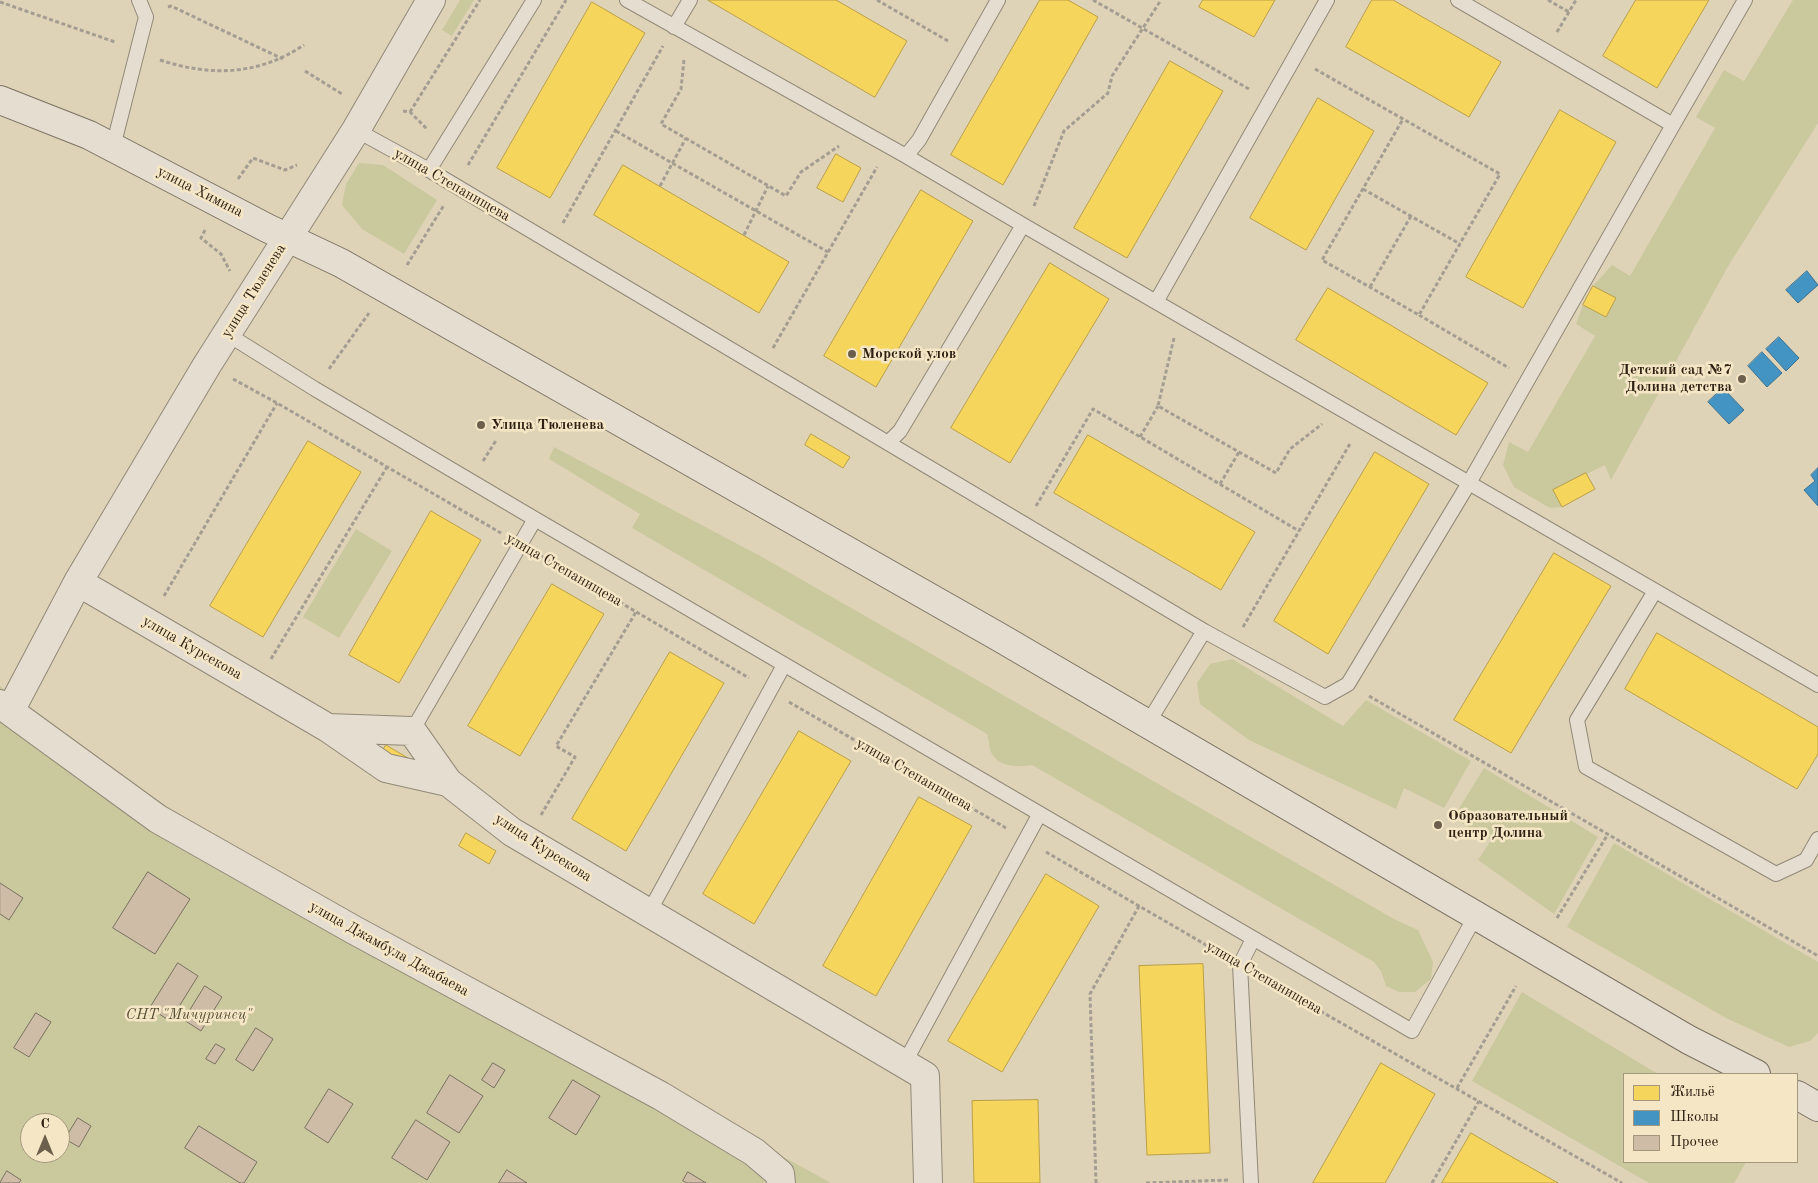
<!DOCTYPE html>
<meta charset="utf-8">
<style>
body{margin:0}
#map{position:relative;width:1818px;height:1183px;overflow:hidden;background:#dfd3b7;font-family:"Old Standard TT",serif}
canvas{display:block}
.legend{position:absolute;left:1623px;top:1073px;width:175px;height:90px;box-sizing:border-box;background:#f5e6c6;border:1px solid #a5977e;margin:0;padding:6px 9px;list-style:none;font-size:15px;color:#2e2113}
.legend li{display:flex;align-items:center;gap:10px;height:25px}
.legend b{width:25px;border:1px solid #a5977e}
.north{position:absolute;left:20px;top:1113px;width:50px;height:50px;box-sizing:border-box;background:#f5e6c6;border:1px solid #a5977e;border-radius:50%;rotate:0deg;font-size:14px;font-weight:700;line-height:20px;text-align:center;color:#2e2113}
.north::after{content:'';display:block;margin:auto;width:18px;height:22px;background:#6c5f4c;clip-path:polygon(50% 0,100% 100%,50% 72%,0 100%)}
</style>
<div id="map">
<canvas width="1818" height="1183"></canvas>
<ul class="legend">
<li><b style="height:14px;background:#f6d55c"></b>Жильё</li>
<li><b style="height:14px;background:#4393c3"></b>Школы</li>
<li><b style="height:14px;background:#cebca6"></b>Прочее</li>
</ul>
<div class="north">С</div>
</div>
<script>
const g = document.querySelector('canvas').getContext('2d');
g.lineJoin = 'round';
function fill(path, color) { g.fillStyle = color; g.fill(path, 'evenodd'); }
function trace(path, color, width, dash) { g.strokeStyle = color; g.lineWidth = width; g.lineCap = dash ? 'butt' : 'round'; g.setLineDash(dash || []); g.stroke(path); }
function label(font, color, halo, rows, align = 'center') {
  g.font = font + ' "Old Standard TT",serif'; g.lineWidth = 5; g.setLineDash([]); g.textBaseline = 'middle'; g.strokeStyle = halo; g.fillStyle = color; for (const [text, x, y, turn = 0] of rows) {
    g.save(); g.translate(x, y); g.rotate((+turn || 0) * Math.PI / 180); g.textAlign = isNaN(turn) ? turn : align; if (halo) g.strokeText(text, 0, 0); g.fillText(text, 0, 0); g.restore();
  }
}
fill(new Path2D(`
 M460,0H474L452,36L442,30Z
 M1793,0H1818V123L1727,268L1611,480L1605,465L1554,490L1562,507L1550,508L1514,487L1503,465L1509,442L1528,452L1595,336L1576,324L1583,305L1606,317L1616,298L1593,286L1612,265L1630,276L1715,128L1696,117L1724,70L1744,81Z
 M359,163L383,165L437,200L404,254L362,229L342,205L346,184Z
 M554,447L764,558L1394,919L1418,930L1433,962L1431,979L1415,992H1399L1386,986L1381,971L1374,962L1032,765C1019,767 1000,768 992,754C989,749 989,739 987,734L632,528L640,514L549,459Z
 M356,529L392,551L339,638L303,617Z
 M1232,659L1343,726L1366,700L1471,761L1444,808L1404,788L1396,809L1249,740L1200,704L1197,683L1210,664Z
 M0,686L161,803L489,995L831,1183H0ZM30,1123H60V1153H30Z
 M1484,768L1598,837L1554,914L1478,860L1491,840L1453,818Z
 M1614,843L1818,962V1033L1810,1041L1789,1047L1726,1018L1567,927Z
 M1522,992L1658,1074H1624V1162H1746L1734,1183H1649L1472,1081Z`), '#cac89d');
const homes = new Path2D(`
 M708,0H836L907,41L875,97Z
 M1040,0H1068L1098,17L1003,185L951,155Z
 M1203,0H1275L1254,37L1199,7Z
 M1372,0H1393L1501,62L1469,117L1346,47Z
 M1636,0H1709L1657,88L1603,56Z
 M592,2L645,33L550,198L497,168Z
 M1170,61L1223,91L1127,258L1074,228Z
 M1318,98L1374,131L1306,250L1250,218Z
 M1560,110L1616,142L1523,308L1466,277Z
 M836,154L861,168L843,202L817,188Z
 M623,165L789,262L759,313L594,215Z
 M921,190L973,221L876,387L824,356Z
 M1050,263L1109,299L1010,463L951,428Z
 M1593,286L1616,298L1606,317L1583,305Z
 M1328,288L1488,383L1456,435L1296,340Z
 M811,434L850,457L843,468L805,445Z
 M1088,435L1255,532L1221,590L1054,493Z
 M308,441L361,472L263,637L210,606Z
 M1375,452L1429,484L1328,654L1274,621Z
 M1586,473L1595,489L1562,507L1553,490Z
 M431,511L481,540L399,683L349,655Z
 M1554,553L1611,586L1511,753L1454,720Z
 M552,584L604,614L520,756L468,726Z
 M1657,633L1818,727V754L1797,789L1625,689Z
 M670,652L724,683L626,851L572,819Z
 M799,731L851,761L754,924L703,894Z
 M386,745L413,761L381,754Z
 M919,797L972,826L876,996L823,966Z
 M466,833L496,851L489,864L459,846Z
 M1046,874L1099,906L1002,1072L948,1041Z
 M1203,964L1210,1153L1147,1155L1139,966Z
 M1381,1063L1435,1094L1385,1183H1313Z
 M1038,1100L1040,1183H974L972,1101Z
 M1471,1133L1505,1153L1558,1183H1442Z`);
fill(homes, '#f6d55c');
trace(homes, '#ba9f46', 1);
const schools = new Path2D(`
 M1807,271L1818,285L1798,303L1786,290Z
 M1779,337L1799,358L1786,371L1766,349Z
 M1762,352L1782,373L1767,387L1748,366Z
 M1723,388L1744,410L1729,424L1708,402Z
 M1818,468V506L1804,490L1815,481L1811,475Z`);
fill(schools, '#4393c3');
trace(schools, '#3d718e', 1);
const building = new Path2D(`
 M148,872L190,899L155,954L113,928Z
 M0,883L23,898L9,920L0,914Z
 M178,963L198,976L170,1021L150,1008Z
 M205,986L222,997L201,1031L184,1020Z
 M36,1013L51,1022L29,1057L14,1048Z
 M256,1028L273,1039L253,1071L236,1060Z
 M216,1044L225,1049L215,1064L206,1059Z
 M493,1063L505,1070L494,1088L482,1080Z
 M450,1075L483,1096L459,1133L427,1113Z
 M573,1080L600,1096L576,1135L549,1118Z
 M329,1089L353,1104L328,1143L305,1128Z
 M78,1118L91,1126L79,1147L65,1139Z
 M416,1120L450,1142L427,1180L392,1158Z
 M199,1126L257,1162L244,1183H240L185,1148Z
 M507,1170L527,1183H499Z
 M7,1171L21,1180L19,1183H0Z
 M688,1172L706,1183H687L683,1181Z`);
fill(building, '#cebca6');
trace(building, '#797162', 1);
const lane = new Path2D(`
 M627,0L906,156L919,140L998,0
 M1458,0L1673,125L1469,483L1818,685
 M674,27L690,0
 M1673,125L1745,0
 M356,130L429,170L1204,631L1148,723
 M113,147L146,17L139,0
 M906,156L1023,225
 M429,170L534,0
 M1156,302L1327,0
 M227,334L315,389L535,519L1412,1031L1476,915
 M888,443L900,431L1023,225L1469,483L1348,684L1325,697L1204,631
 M1655,591L1577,720L1586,767L1776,874L1806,860L1818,839
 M412,731L535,519
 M648,914L784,665
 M904,1064L1039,815
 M1251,1183L1240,965L1253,939`);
const street = new Path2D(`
 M78,582L328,728L412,731L448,782L512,832L925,1076L928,1183
 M0,704L158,819L354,930L661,1096L754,1152L780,1174L781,1183
 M10,711L78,582L207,365L356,130L431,0
 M328,728L386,768L448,782`);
const secondary = new Path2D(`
 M0,100L89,135L267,228L341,263L999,637L1689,1040L1756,1074
 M1797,1095L1818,1107`);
trace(lane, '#918978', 16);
trace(street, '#918978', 30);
trace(secondary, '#797162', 30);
trace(new Path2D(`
 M877,0L948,41
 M1093,0L1249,89
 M1548,0L1569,12
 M0,2L115,42
 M168,7L171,6L283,59
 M1557,32L1576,0
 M160,60C211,77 259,75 304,45
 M684,60L681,89L661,124L786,196L801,172L839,146
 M1315,69L1500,174L1419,315L1322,260L1403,119
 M305,71L342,94
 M403,111L410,112L427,129
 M410,112L480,0
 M616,131L828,252
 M468,165L566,0
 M238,179L253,158L285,170L297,165
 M660,186L686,138
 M1363,189L1460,244
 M1034,206L1064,131L1108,93L1112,76L1161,0
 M563,223L663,46
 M205,230L201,238L221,254L230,271
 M744,235L768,186
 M407,265L444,205
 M1370,287L1411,216
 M1419,315L1509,368
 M1174,338L1158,406L1276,473L1290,449L1322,424
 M773,348L877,167
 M329,369L369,313
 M233,379L277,403L501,533
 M1140,437L1158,406
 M483,461L497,439
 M1220,484L1239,452
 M1036,506L1093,409L1299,531
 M541,556L749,678
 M164,596L277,403
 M1243,627L1351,442
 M271,659L387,467
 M1369,696L1818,956
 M789,702L1006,828
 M541,815L575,757L556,746L636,612
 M1046,852L1220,953
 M1557,918L1608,834
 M1264,979L1622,1183
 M1457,1088L1516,986
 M1096,1183L1090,994L1139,906
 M1146,1183L1228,1180
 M1432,1183L1479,1101`), '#a39d92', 3, [4, 2.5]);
trace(lane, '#e5ded0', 14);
trace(street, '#e5ded0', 28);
trace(secondary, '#e5ded0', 28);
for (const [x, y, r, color] of [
 [852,354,5,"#6c5f4c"],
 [1742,379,5,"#6c5f4c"],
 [481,425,5,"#6c5f4c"],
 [1438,825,5,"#6c5f4c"]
]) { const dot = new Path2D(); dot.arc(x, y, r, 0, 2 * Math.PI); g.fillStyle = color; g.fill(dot); trace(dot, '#f5e6c6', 2); }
label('15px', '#2e2113', '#f5e6c6', [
 ["улица Степанищева",452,185,30],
 ["улица Химина",200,192,27],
 ["улица Тюленева",254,291,-58],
 ["улица Степанищева",564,570,30],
 ["улица Курсекова",192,648,30],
 ["улица Степанищева",914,775,30],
 ["улица Курсекова",543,848,33],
 ["улица Джамбула Джабаева",389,949,29],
 ["улица Степанищева",1264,978,30]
]);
label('bold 15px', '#2e2113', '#f5e6c6', [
 ["Морской улов",862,354],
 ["Детский сад №7",1732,370,"right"],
 ["Долина детства",1732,387,"right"],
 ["Улица Тюленева",491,425],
 ["Образовательный",1448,816],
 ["центр Долина",1448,833]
], 'left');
label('italic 15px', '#585036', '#f5e6c6', [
 ["СНТ \"Мичуринец\"",189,1015]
]);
</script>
